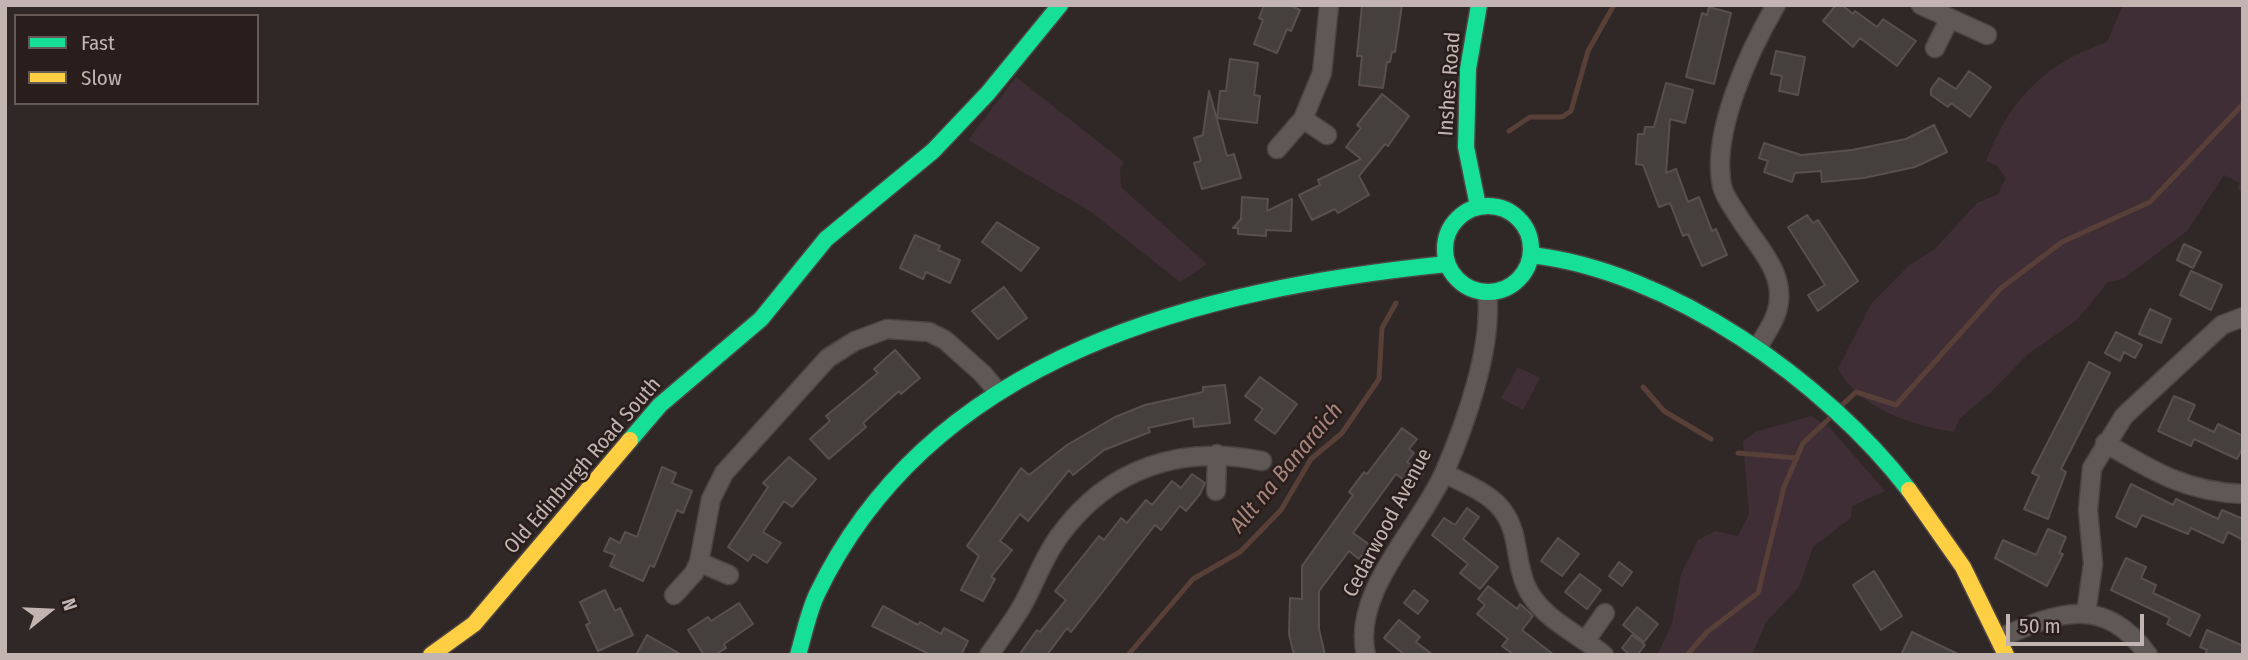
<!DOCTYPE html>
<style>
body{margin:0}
#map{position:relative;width:2248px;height:660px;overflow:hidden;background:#302826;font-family:"Fira Sans Condensed",sans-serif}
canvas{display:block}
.frame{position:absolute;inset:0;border:7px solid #c2b4b0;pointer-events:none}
.legend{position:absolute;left:14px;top:14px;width:245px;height:91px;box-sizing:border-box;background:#291e1b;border:2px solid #665a57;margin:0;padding:9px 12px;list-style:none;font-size:21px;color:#c2b4b0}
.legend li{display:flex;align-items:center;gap:14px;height:35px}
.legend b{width:35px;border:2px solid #665a57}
.north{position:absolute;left:14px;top:576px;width:70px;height:70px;-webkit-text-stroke:5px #291e1b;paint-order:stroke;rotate:72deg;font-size:19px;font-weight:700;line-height:28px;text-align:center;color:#c2b4b0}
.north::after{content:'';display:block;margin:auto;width:24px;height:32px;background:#c2b4b0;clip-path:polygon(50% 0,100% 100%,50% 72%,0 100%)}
.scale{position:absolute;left:2006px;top:614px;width:138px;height:32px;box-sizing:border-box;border:4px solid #c2b4b0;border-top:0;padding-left:9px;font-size:21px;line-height:24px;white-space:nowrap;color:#c2b4b0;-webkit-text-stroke:5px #291e1b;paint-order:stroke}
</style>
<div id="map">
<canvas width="2248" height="660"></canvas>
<div class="frame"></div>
<ul class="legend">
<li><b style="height:9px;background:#16e098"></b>Fast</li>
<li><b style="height:9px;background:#ffcf43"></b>Slow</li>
</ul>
<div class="north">N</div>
<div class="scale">50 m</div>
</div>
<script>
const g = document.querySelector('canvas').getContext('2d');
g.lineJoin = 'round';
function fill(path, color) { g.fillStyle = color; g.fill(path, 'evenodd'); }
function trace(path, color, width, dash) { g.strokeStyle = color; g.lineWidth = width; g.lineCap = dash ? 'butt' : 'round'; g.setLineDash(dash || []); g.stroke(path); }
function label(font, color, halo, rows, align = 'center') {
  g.font = font + ' "Fira Sans Condensed",sans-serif'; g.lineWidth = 5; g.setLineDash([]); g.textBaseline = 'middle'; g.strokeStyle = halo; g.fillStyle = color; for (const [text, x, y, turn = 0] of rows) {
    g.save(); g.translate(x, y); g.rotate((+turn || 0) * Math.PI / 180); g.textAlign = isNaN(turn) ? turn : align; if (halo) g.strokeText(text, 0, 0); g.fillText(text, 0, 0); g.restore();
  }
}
fill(new Path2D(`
 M2123,5H2243V192L2237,189L2240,183L2224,175L2187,231L2123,279L2108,282L2077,320L2028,354L1990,393L1959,419L1954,432C1913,426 1859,408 1838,369L1871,304L1909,265L1934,250L1977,203L1998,194L2006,178L1997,166L1986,161C2010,99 2044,64 2107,42Z
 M1016,77L1124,162L1120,168L1121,187L1207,264L1180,282L1090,211L968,140Z
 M1518,367L1540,378L1523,410L1501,398Z
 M1811,416L1830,428L1885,491L1852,506L1851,518L1813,547L1799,587L1766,622L1752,655H1657L1672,624L1681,574L1698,540L1715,531L1738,536L1749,514L1743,442L1755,432Z`), '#402e36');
trace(new Path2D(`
 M1509,131L1530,117H1562L1571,111L1588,51L1614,5
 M1643,387L1664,411L1711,439
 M1840,407L1856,392L1896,405L2001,288L2062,242L2150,202L2243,104
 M1738,453L1797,458
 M1128,655L1193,579L1240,552L1281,510L1311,459L1342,433L1379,379L1382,328L1396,303
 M1687,655L1707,632L1758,593L1784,487L1803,443L1831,417`), '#583f37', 5);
const building = new Path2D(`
 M1264,5H1289L1300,10L1291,31L1287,29L1277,53L1254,44L1263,20L1259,18Z
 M1362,5H1402L1395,52H1392L1390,62H1387L1383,88L1359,85L1362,56H1357Z
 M1836,5H1842L1853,14L1855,11L1877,27L1883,19L1916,41L1897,66L1860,38L1853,47L1823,21Z
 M1709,7L1731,13L1714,84L1686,77L1702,13L1707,15Z
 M1776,51L1805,57L1798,95L1779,91L1782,76L1771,74Z
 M1230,59L1258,63L1254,95L1260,96L1257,123L1217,118L1220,91H1226Z
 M1969,71L1991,87L1970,117L1951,103L1948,107L1931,95V89L1939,78L1956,89Z
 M1666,83L1693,90L1685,123L1670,119L1666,173L1676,169L1688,202L1699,197L1712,231L1716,229L1727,255L1702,266L1688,234L1683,236L1670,203L1659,207L1643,165L1636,164L1638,134H1644L1645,127H1654Z
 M1209,91L1227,156L1234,154L1241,178L1202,189L1194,163L1201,161L1194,138L1203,135Z
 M1382,94L1409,116L1388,146L1385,144L1359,176L1369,195L1338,213L1335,209L1312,220L1299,195L1320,185L1318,180L1361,159L1346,147L1361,128L1357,125Z
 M1934,125L1947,152L1915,167L1864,178L1822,182L1821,171L1795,173L1792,182L1764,172L1768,161L1759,158L1764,143L1801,155L1852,150L1906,139Z
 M1242,197L1268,199L1267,211L1292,199L1291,231L1266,230V236L1238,234V228H1233L1241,219Z
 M1807,215L1813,223L1818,220L1858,281L1818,311L1808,295L1825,285L1788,227Z
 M997,222L1039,248L1021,271L982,242Z
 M915,235L940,246L938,250L960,260L950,283L926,272L923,279L900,268Z
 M2184,244L2201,252L2193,268L2177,260Z
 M2191,271L2222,285L2211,310L2180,295Z
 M1004,287L1027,318L998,339L972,311Z
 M2150,309L2171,319L2161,343L2139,334Z
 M2116,332L2142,345L2135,358L2124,352L2120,361L2105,353Z
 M895,350L920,378L901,394L899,391L863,423L866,427L829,459L810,439L830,421L826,416L878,373L874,369Z
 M2089,362L2110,373L2061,469L2066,472L2048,519L2024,509L2039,476L2032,473Z
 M1260,377L1297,404L1275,434L1255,420L1263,409L1245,396Z
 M1225,385L1230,423L1194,427L1193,418L1148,428L1150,432L1104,450L1073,475L1069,470L1028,521L1020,514L1000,541L1012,550L991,577L995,579L983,601L961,590L979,556L967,546L1021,468L1029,475L1067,445L1115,417L1145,405L1203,392V387Z
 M2174,396L2195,405L2188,420L2214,432L2218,424L2243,436V447L2237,459L2194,439L2191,446L2158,431Z
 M1402,428L1417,439L1409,449L1414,453L1407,462L1423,474L1413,487L1396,474L1353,533L1370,545L1359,559L1349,551L1319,591V629L1325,655H1294L1289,634L1290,598L1302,599V566L1353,495L1349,492L1364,472L1367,474Z
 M789,457L816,479L792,507L784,501L763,532L781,543L767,563L753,554L748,561L728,547L768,487L763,483Z
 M662,467L676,473L672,483L692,491L683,513L677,510L654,567L650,565L643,581L610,566L615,555L604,551L610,538L620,543L625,532L637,537Z
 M1192,474L1205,483L1200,494L1186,511L1180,506L1161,530L1155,525L1071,632L1067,628L1047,655H1019L1037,630L1040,632L1066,600L1055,591L1099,536L1104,540L1121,518L1127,523L1146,500L1152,505L1172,481L1181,488Z
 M2131,484L2173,505L2176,499L2218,519L2222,510L2243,519V540L2228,532L2223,543L2191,528L2188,534L2142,515L2136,527L2116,517Z
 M1467,508L1479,517L1463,539L1498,567L1480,589L1460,573L1468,564L1432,535L1444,518L1455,525Z
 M2048,529L2066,537L2059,553L2063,554L2047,586L1995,558L2003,540L2036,555Z
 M1558,538L1579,554L1562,576L1541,561Z
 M2126,558L2146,567L2141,578L2156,585L2153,593L2200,615L2190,636L2167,624L2170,618L2111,590Z
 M1619,562L1632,572L1622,586L1609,576Z
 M1874,571L1902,616L1881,630L1853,585Z
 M1580,574L1601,590L1587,609L1565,592Z
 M1488,586L1517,609L1520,604L1530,613L1533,616L1522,630L1554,655H1514L1502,646L1508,639L1477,614L1485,605L1478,599Z
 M605,590L615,611L620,608L633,635L598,651L586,625L590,623L580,602Z
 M1414,590L1428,601L1418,614L1404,603Z
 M739,603L753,624L724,644L726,648L715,655H704L688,630L708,617L711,621Z
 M883,606L918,625L920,622L941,634L944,628L968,641L961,655H931L872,626Z
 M1637,607L1658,624L1644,642L1623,625Z
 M1399,620L1420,637L1416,642L1433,655H1405L1384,638Z
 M2207,630L2243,646V655H2205L2207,650L2200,647Z
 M1912,632L1960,655H1901Z
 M647,635L682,655H636Z
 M1632,635L1645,645L1637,655H1630L1622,648Z`);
fill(building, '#453f3d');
trace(building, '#58504e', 2);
const street = new Path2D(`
 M1921,5L1987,35
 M1935,48L1950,18
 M1303,119L1327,135
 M1277,149L1303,119L1322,73L1329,5
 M1758,347C1764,336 1772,326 1776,314C1790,274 1755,245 1737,214C1732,206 1724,196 1722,186C1711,133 1749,51 1776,5
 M2105,443C2153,471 2186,492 2243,494
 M1444,473C1481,492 1509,499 1516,545C1519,561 1521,578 1529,592C1545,620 1580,635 1604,655
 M1216,491L1217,454
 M699,562L729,575
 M674,595L694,573L699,562L711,499L724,473L828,358L855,341L887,329L929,332L945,340L983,374L998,392
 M2086,613L2093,564L2088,510L2092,468L2124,416L2222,325L2243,317
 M2000,638C2057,612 2104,594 2148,655
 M1586,640L1605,613
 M989,655C1000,639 1012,623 1022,606C1035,583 1044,556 1060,535C1109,468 1182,444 1262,461
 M1366,655C1351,592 1420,528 1444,473C1466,423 1493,346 1487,293`);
const fast = new Path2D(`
 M1445 249a43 43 0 1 1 86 0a43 43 0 1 1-86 0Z
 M1478,206L1466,147L1468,69L1479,5
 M1531,255C1670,271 1825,381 1909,490
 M630,440L660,405L761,319L826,239L933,151L988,93L1060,5
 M798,655C804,635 808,613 817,594C933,352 1203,289 1447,264`);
const slow = new Path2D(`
 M1909,490L1963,567L2006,655
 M431,655L474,624L630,440`);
trace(street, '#4a4442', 21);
trace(fast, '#4d4544', 19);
trace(slow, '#4d4544', 19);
trace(street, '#5f5855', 18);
trace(fast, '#16e098', 16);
trace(slow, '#ffcf43', 16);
label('21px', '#c2b4b0', '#291e1b', [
 ["Inshes Road",1450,84,-86],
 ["Old Edinburgh Road South",583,466,-49],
 ["Cedarwood Avenue",1388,523,-62]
]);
label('italic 23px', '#a7847c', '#291e1b', [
 ["Allt na Banaraich",1287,468,-50]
]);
</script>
